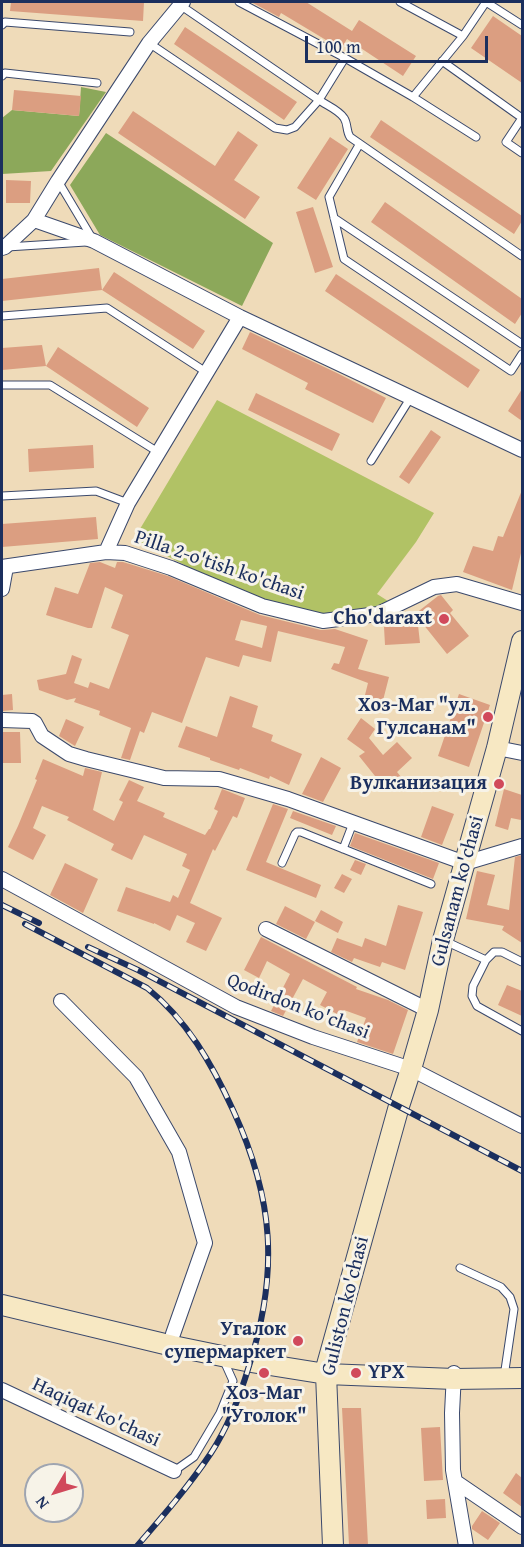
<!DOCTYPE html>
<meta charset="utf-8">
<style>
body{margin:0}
#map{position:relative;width:524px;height:1547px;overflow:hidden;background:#efdbb9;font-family:"Gentium Book Plus",serif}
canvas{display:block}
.frame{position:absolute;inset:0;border:3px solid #1b2f5e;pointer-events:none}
.north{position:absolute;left:24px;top:1463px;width:60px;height:60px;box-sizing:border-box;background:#f7f3e8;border:2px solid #9fa5b1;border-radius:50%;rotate:232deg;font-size:16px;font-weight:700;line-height:24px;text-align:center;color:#1b2f5e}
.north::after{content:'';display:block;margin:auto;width:21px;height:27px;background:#d1495b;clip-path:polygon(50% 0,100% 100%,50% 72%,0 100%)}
.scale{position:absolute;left:305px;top:36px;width:183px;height:27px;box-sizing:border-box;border:3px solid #1b2f5e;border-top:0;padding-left:8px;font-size:18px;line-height:21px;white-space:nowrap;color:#1b2f5e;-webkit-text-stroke:4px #f7f3e8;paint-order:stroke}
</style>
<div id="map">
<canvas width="524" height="1547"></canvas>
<div class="frame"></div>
<div class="north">N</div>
<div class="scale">100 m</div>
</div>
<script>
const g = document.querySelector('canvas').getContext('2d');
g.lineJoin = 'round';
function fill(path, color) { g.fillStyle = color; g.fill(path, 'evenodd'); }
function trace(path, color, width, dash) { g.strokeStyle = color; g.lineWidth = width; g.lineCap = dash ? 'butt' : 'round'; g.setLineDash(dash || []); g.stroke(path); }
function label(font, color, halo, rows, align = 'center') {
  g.font = font + ' "Gentium Book Plus",serif'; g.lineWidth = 6; g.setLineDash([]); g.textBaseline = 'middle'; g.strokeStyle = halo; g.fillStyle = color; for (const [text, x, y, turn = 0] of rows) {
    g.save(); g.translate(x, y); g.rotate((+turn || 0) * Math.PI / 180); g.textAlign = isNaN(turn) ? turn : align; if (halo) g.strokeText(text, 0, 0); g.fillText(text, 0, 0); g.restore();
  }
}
fill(new Path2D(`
 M217,400L434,513L416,542L377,594L388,601L363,613L322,616L239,593L134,539Z`), '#b1c265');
fill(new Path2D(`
 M81,87L106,92L51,171L2,174V118L12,110L79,116Z
 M106,133L273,243L242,306L100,235L70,185Z`), '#8ca85a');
fill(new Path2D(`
 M11,2H144L143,21L10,11Z
 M251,2H306L352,31L359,20L416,56L403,76L347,39L341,49L281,13L279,17Z
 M493,16L522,36V83L471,48Z
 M185,27L297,102L284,120L174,44Z
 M14,90L81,96L79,116L12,110Z
 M133,111L215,166L238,131L258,145L234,180L260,197L245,219L118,133Z
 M381,120L522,216V221L514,234L370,137Z
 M330,137L348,149L316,200L297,188Z
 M6,180L31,181L30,203H6Z
 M385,202L522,299V313L515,324L371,222Z
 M313,207L333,267L315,273L296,212Z
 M99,268L102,290L2,301V279Z
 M114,272L205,331L193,349L102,290Z
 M336,274L480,370L468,388L325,291Z
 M250,332L337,373L386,398L373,423L305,389L308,383L242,349Z
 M42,345L46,366L2,370V348Z
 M58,347L149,408L137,427L46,366Z
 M522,389V421L508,411Z
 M256,393L340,434L332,451L248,410Z
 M431,430L441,437L409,484L399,477Z
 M93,445L94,468L29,472L28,449Z
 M522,490V549L512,590L463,572L473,546L493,551L498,536L503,537Z
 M96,517L98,539L2,547V524Z
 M100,562L115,568L117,562H123L168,576L260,615L321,630L335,629L368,640L358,669L389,677L380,712L362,707L368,683L331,669L334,663L339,664L345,647L278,631L271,662L243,655L239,667L206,657L182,723L152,712L144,733L140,731L130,760L121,758L131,728L99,715L100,711L74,702L76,698L67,700L39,690L37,680L66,674L72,655L82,659L74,683L88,688L90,682L109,689L129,635L111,628L123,595L105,587L92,628H88L46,615L55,587L78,594L90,563ZM241,620L267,626L262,648L235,640Z
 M441,595L453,610L450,613L469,636L447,654L415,614L438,596Z
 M418,625L420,643L385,645L384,627Z
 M12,694L13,710L2,711V695Z
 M459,694L490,705L469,767L438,756Z
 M230,696L258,706L252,727L273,735L271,741L302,754L289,785L270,776L269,779L240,768L239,770L210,760V758L178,747L186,726L217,737Z
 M361,718L375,729L369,738L383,755L397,742L412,758L397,772L402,778L387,791L359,756L365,752L347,739Z
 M66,719L84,727L75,746L59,736Z
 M2,732H20L21,763H2Z
 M321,757L341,768L323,802L302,794Z
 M43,759L83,776L85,768L102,772L93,810L114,821L123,802L119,800L129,780L144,787L137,801L165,813L163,817L205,835L209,829H210L218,811L214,809L222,789L245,798L237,818L233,816L215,851L213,849L190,903L222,918L206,951L186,942L195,923L177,915L170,931L154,923V924L117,911L126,887L170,902L173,895L178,898L190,870L182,866L187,854L144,835L132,860L111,850L114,844L67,820L69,817L42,806L33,828L46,835L33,860L8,847L18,826L37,780L35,779Z
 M504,789L522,795V815L521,820L511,818L508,830L495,826Z
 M273,804L288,809L266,862L321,885L316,898L246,870Z
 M432,806L454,814L442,845L421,837Z
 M293,811L336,826L332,835L290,818Z
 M355,833L439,863L433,879L350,846Z
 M522,855V943L502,930L504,926L466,919L477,871L495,875L487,905L509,910L515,857Z
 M355,860L366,864L361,875L350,870Z
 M65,863L98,879L83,913L50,895Z
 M342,874L352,879L344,893L334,888Z
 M398,905L423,912L405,970L382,962L380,967L354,958L352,962L331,952L337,938L362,947L365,938L386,946Z
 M285,906L315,922L306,939L276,924Z
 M321,910L343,922L338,933L315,921Z
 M261,937L357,987L356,989L388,1000L408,1010L393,1054L357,1042L366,1018L344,1010L341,1016L320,1005L327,992L303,979L283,1016L271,1011L290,974L267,961L259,978L244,970Z
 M507,985L522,991V1016L498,1005Z
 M342,1408H361L368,1545H349Z
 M440,1427L443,1480L424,1481L421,1428Z
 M516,1473L522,1478V1507L503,1493Z
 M445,1499L446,1518L427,1519L426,1500Z
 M482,1511L500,1523L488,1540L472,1529V1526Z`), '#db9e81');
const service = new Path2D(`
 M239,2L345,58L413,97L476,137
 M400,2L463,36L486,2L522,25
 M2,25L5,22L130,32
 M149,43L275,128L287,130L295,127L319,100L180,5
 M345,58L319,100C326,105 339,110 344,118C348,124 346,131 350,137L522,256
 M442,61L522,118L506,142L522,153
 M2,76L5,73L97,83
 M413,97L463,36
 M359,145L329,197L344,259L511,371L522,354
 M58,181L92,238
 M334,218L522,344
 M7,247L86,242
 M2,316L107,308L206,372
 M2,385H50L158,452
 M371,461L411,397
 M2,496L96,491L128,503
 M343,849L353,823
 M282,863L295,834L297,832H301L431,884
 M445,941L486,960
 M522,962L502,952H494L486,960L473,986L472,996L477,1006L522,1031
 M460,1268L501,1287L510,1297L514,1309L505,1370
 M174,1471L194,1457L220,1413L233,1381L224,1361`);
const minor = new Path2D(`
 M34,220L58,181L149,43L183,2
 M2,248L5,247L34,220L94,241L240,317L522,450
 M106,552L128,503L240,317
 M2,567L106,552L125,553L171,568L262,606L323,621L378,614L434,587L457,584L522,603
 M2,589L6,567
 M2,720L32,721L35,723L42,736L69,754L86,759L164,778L219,779L288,799L465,863L522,846
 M497,748L522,753
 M2,879L236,1007L313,1037L411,1069L522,1126
 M266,929L428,1010
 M61,1001L136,1077L179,1152L205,1243L173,1334
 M454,1373L452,1413L453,1470L466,1546
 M2,1390L174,1471
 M456,1482L522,1527`);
const secondary = new Path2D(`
 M2,1305L173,1346L251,1362L326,1374L454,1379L522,1378
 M333,1546L326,1374L327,1365L399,1106L411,1069L428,1010L443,940L497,748L522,641`);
trace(service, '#3b496c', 9);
trace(minor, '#3b496c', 16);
trace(secondary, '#3b496c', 22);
trace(service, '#fff', 7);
trace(minor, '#fff', 14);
trace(secondary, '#f7e8c3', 20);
const rail = new Path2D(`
 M2,905L39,923
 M25,924L147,988C187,1020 212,1064 233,1110C274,1199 279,1272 249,1366C240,1396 228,1427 211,1453C189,1486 163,1516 137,1546
 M88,947L138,970L522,1171`);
trace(rail, '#1b2f5e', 6);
trace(rail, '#f7f3e8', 4, [11]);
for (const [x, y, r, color] of [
 [444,619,6,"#d1495b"],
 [488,717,6,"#d1495b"],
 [499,784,6,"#d1495b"],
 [298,1341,6,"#d1495b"],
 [264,1373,6,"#d1495b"],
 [356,1373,6,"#d1495b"]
]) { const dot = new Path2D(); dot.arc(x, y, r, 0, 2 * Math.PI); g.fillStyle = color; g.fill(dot); trace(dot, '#f7f3e8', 2); }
label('20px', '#1b2f5e', '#f7f3e8', [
 ["Pilla 2-o'tish ko'chasi",219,566,19],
 ["Gulsanam ko'chasi",458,891,-75],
 ["Qodirdon ko'chasi",298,1007,21],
 ["Guliston ko'chasi",346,1306,-76],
 ["Haqiqat ko'chasi",96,1413,25]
]);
label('bold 20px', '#1b2f5e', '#f7f3e8', [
 ["Cho'daraxt",432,619],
 ["Хоз-Маг \"ул.",476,706],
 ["Гулсанам\"",476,729],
 ["Вулканизация",487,784],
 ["Угалок",286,1330],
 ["супермаркет",286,1353],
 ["YPX",368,1373,"left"],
 ["Хоз-Маг",264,1394,"center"],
 ["\"Уголок\"",264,1417,"center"]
], 'right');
</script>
